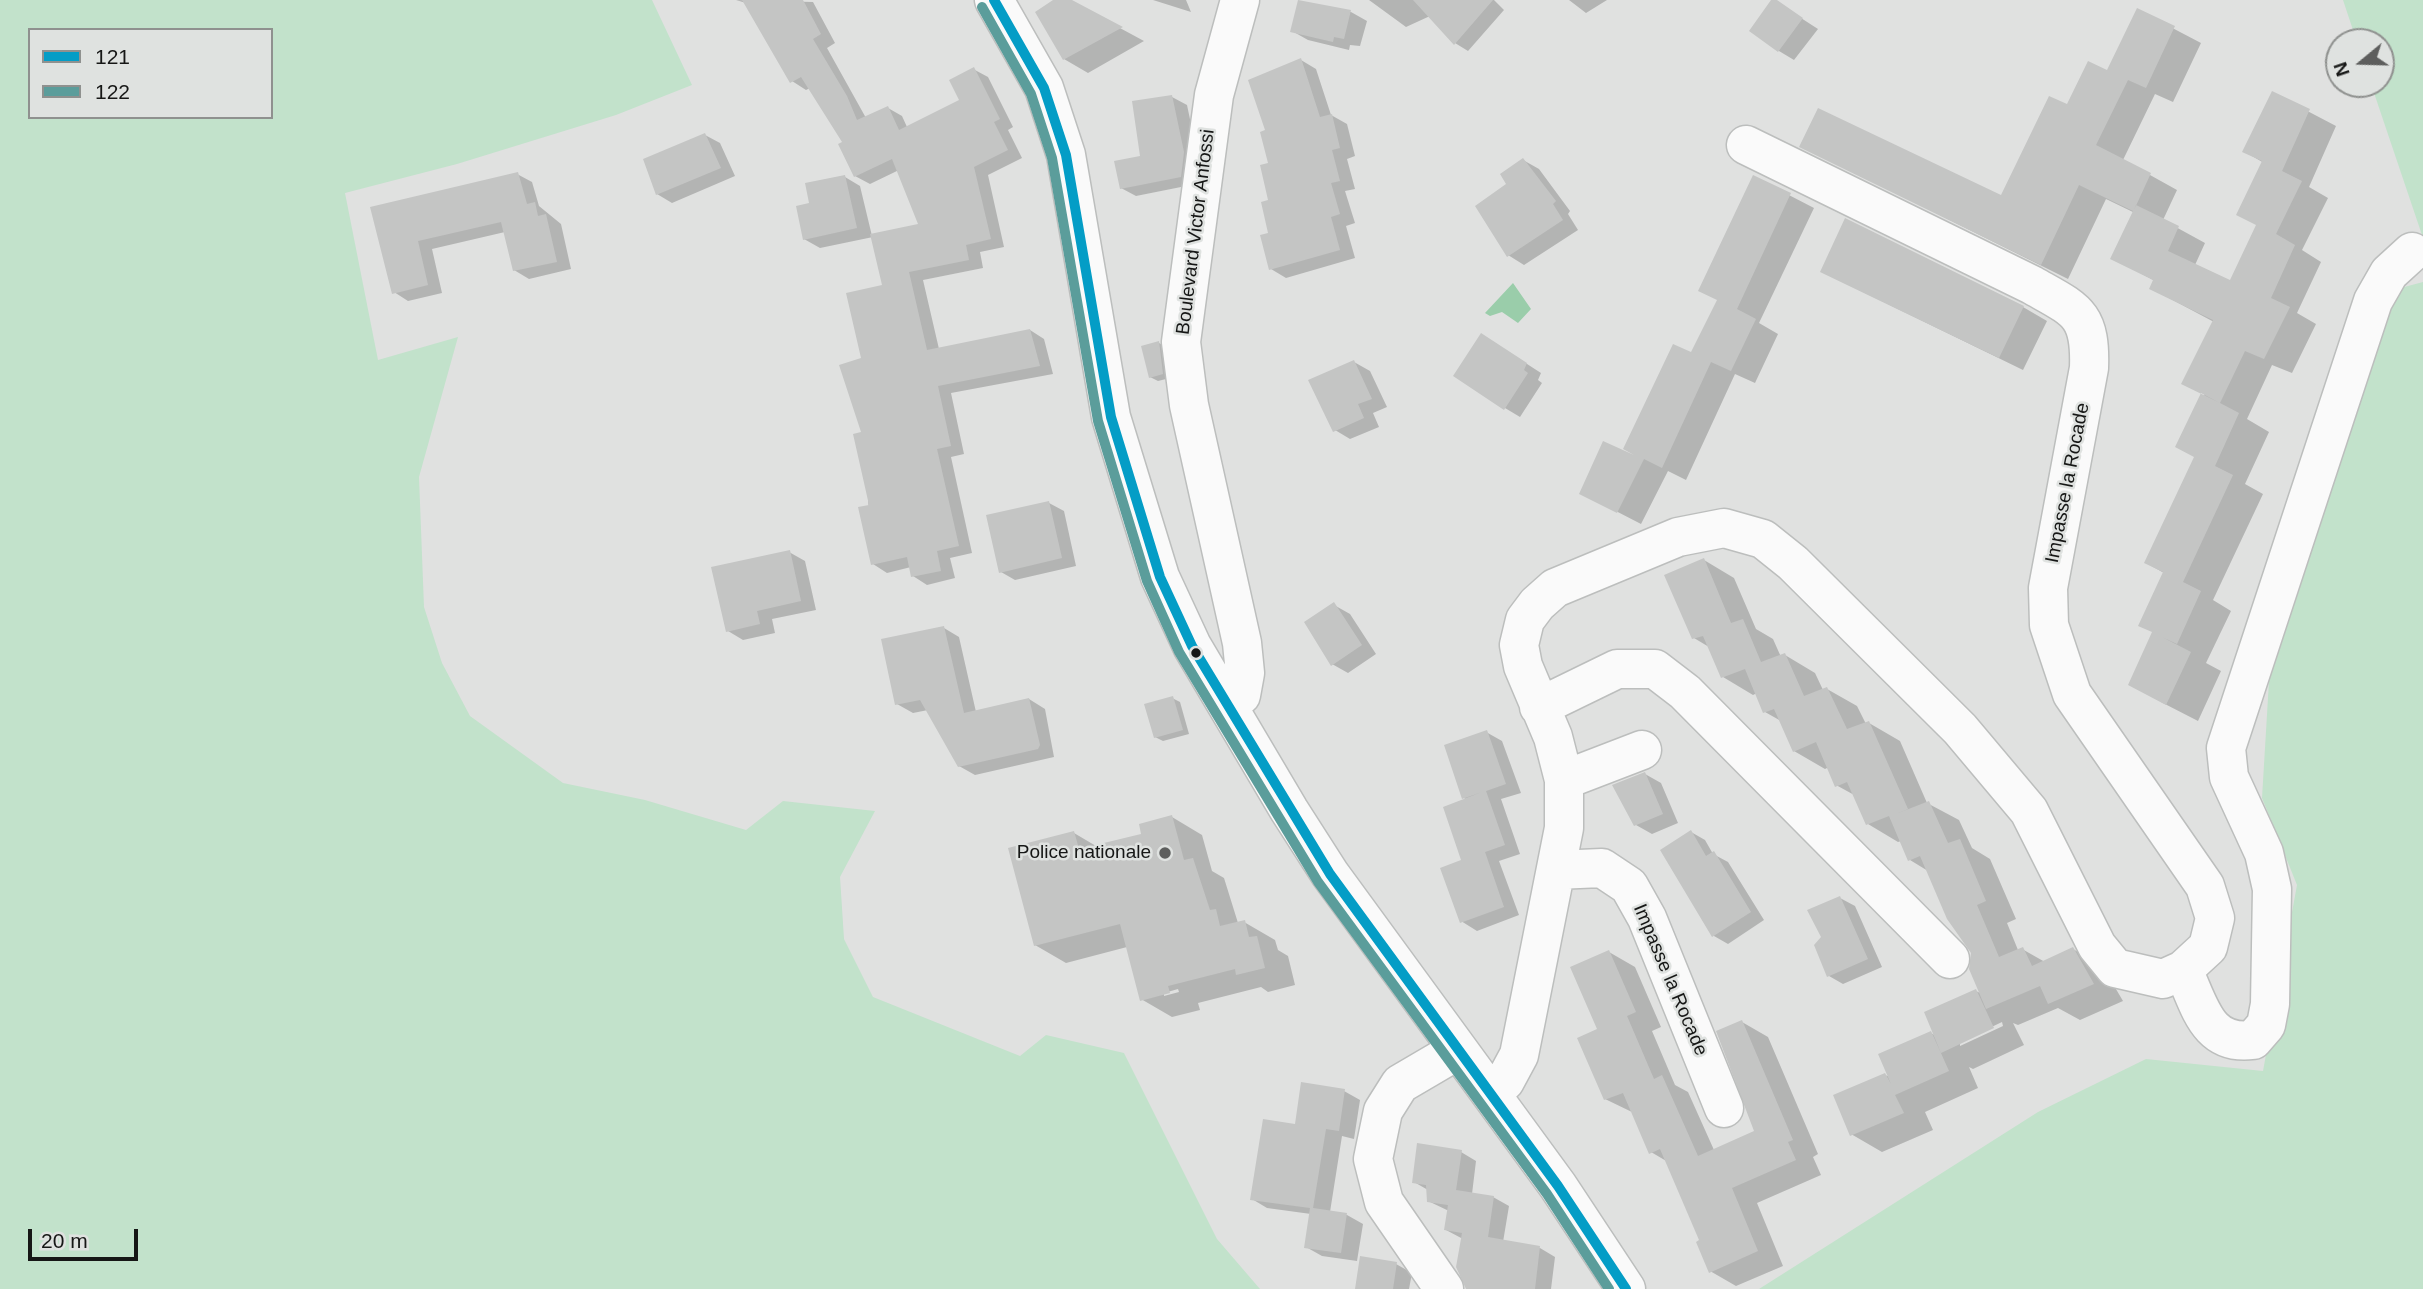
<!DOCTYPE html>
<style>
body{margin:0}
#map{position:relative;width:2423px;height:1289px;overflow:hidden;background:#e0e1e0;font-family:Arial,sans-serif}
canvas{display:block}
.legend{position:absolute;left:28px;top:28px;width:245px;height:91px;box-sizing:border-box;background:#dfe2e0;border:2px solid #8f918f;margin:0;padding:9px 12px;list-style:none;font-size:21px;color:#161716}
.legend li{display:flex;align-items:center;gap:14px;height:35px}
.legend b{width:35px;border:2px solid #8f918f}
.north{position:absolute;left:2325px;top:28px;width:70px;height:70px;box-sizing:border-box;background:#dfe2e0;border:2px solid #8f918f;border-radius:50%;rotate:251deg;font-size:19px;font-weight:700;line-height:28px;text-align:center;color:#161716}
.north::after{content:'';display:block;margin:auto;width:24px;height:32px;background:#5d5e5d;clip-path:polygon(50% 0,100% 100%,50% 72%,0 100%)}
.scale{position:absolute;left:28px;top:1229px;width:110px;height:32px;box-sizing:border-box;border:4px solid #161716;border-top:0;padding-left:9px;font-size:21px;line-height:24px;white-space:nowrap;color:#161716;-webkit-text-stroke:5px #dfe2e0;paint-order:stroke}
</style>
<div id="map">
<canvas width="2423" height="1289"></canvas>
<ul class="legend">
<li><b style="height:9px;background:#049dc6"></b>121</li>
<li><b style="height:9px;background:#5b9d9b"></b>122</li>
</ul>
<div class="north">N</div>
<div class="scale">20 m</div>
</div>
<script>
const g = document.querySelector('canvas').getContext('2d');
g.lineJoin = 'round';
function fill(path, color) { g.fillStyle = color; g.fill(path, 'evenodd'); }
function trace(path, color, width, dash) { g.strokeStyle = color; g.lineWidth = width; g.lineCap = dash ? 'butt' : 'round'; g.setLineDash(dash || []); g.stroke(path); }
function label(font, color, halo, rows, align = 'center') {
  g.font = font + ' Arial,sans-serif'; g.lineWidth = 5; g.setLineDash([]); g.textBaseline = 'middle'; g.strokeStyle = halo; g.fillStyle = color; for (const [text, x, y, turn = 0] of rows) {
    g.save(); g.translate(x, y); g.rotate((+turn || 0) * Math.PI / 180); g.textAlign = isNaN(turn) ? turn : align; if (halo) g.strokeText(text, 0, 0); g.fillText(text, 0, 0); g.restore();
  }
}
fill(new Path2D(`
 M0,0H652L692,85L616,115L457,164L345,193L378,360L458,337L419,477L424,607L442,663L470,716L563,783L645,800L746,830L783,801L875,811L840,877L844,939L873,997L1020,1056L1046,1035L1124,1053L1217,1239L1260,1289H0ZM30,30H271V117H30Z
 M2343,0H2423V238L2371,84H2381V42H2357Z
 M2423,282V1289H1759L2038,1112L2146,1059L2263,1071L2297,885L2262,798L2269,681L2377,324L2393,290Z`), '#c2e2cb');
fill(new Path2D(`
 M1513,283L1531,309L1518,323L1502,312L1490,316L1485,313Z`), '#9acdaa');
fill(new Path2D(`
 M736,0L813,2L835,43L827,48L866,118L888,108L902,116L907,127L961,101L973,69L988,77L1013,127L1008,130L1022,158L988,175L1004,247L980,252L983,268L923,280L939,349L1030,330L1044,339L1053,374L951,393L964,454L951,457L972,553L950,558L955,578L927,585L913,576L911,567L887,573L873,564L863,434V359L884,286L873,237L820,248L804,239L811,204L845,177L860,186L872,236L920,225L899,170L870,184L855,176L845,142L810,88L806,90L792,81L746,3Z
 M1056,0H1068L1144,41L1088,73L1064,59Z
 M1153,0H1186L1191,12Z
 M1369,0H1494L1504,10L1468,51L1455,43L1430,16L1406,27Z
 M1569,0H1607L1586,13Z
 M1773,0L1818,29L1794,60L1779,51Z
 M1299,1L1351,12L1367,21L1360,46L1350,45L1349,50L1308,40L1292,31Z
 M2138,10L2201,43L2173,102L2155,94L2123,160L2177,190L2163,220L2205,243L2195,265L2231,283L2258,225L2264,163L2245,152L2273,93L2336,126L2309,187L2328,198L2302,250L2321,262L2297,313L2316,324L2292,373L2272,365L2247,419L2269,432L2245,484L2263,494L2213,600L2231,611L2206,663L2221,671L2198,721L2161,702L2154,633L2164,573L2146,563L2196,457L2214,322L2152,289L2155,281L2112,258L2135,213L2106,199L2068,279L1801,146L2002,197L2068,106L2108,73Z
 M1301,60L1316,69L1331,115L1347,124L1355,156L1347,159L1355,189L1345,191L1355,223L1346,226L1355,258L1286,278L1271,269L1268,131Z
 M1172,97L1187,105L1199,162L1196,184L1136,196L1121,188L1142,157Z
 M705,135L720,143L735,176L672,203L657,194Z
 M1523,160L1539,169L1570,211L1568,214L1578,230L1524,265L1508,255L1509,184Z
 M517,174L532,182L539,206L561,224L571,269L529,279L514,270L505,232L432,249L442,293L408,301L394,292L372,209Z
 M1754,177L1814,208L1759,323L1778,334L1755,383L1735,374L1686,480L1668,471L1641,524L1581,493L1634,456L1692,355L1719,301Z
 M1822,272L2023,307L2047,321L2023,370Z
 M1159,343L1166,347L1170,378L1158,381L1150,377Z
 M1496,344L1541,373L1538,380L1542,383L1520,417L1505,408Z
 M1354,362L1370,371L1387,407L1373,413L1379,427L1350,439L1335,430Z
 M1049,503L1064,511L1076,566L1015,580L1001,572Z
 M789,552L805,561L816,610L772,619L775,633L743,640L728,631Z
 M1704,560L1734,578L1756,629L1773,639L1781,657L1785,655L1815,673L1823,690L1827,689L1857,706L1866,724L1869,723L1900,741L1927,803L1959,820L1972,848L1990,859L2016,919L2007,923L2018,950L2022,949L2045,962L2073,949L2103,967L2123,1001L2080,1020L2058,1008L2018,1025L2013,1023L2024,1045L1973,1069L1969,1067L1978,1088L1925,1112L1933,1130L1882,1152L1851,1134L1885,1075L1890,1077L1931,1033L1936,1036L1976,991L1982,994L1973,952L1928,871L1910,860L1901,841L1898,842L1868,824L1856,796L1836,785L1829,767L1825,769L1794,751L1781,721L1765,712L1757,693L1753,695L1723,677L1709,647L1694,638ZM2002,1022L2003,1026L1960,1046V1042Z
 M1334,605L1350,614L1376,654L1348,673L1332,664Z
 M944,628L959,637L976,712L1029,699L1045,709L1054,757L975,775L959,766L928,710L913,713L897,704Z
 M1172,698L1180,702L1189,734L1163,741L1155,737Z
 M1486,732L1502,741L1521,793L1501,799L1520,854L1499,861L1519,915L1477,931L1461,921L1467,800L1464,798Z
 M1645,774L1661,783L1678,823L1652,834L1636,825Z
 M1172,817L1202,835L1212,871L1224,878L1238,923L1244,922L1275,940L1278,950L1288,956L1295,985L1268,992L1261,987L1198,1003L1200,1010L1172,1017L1141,999L1127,947L1066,963L1035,945L1074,833L1096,846L1144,835ZM1178,989L1179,992L1164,996V993Z
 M1691,832L1705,840L1713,854L1728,862L1764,920L1728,944L1714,936Z
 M1840,898L1855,906L1882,967L1843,984L1829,976L1824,938Z
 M1609,952L1635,967L1661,1027L1652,1031L1675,1085L1688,1092L1714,1150L1756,1132L1742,1022L1768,1037L1818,1154L1813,1157L1821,1175L1757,1203L1783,1266L1736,1286L1710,1271L1701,1241L1668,1162L1651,1152L1634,1113L1605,1099L1599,1030Z
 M1344,1091L1360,1100L1354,1139L1342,1136L1330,1212L1347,1215L1363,1224L1357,1261L1322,1256L1306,1247L1311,1214L1267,1208L1252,1199L1296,1126Z
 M1461,1152L1476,1161L1472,1194L1493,1197L1509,1206L1503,1242L1540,1248L1555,1257L1551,1289H1494L1463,1239L1446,1230L1449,1211L1428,1201V1190L1414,1182Z
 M1396,1264L1412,1273L1409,1289H1356Z`), '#0003');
fill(new Path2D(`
 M742,0H803L821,34L813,39L847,96L857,120L888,106L899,130L959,100L949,80L974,67L1000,119L994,122L1008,150L974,167L991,239L966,245L969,260L909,272L927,350L1030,329L1040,366L938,386L951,446L937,449L959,546L937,551L941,571L911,577L907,557L871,565L858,507L869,505L853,434L861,432L839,365L861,358L846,293L882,285L870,234L918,224L892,159L854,177L838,144L842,142L801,77L790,83Z
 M1053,0H1072L1123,27L1063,60L1035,12Z
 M1298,0L1351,10L1344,39L1334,37L1333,42L1290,32Z
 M1413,0H1493L1454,45Z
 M1771,0H1777L1803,18L1778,52L1749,31Z
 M2137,8L2175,26L2146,88L2128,80L2096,145L2151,173L2134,210L2136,205L2179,226L2168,251L2230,280L2256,225L2236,215L2262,161L2242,152L2272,91L2310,109L2282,171L2274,167L2302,181L2276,234L2295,245L2271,298L2290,307L2264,359L2245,351L2220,403L2181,384L2213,320L2149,289L2153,280L2110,259L2133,211L2079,185L2041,265L1799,147L1818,108L2001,195L2049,96L2067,104L2088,61L2107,70Z
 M1301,58L1320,117L1332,114L1340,148L1332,150L1340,181L1331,183L1340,214L1331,217L1340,250L1269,270L1260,235L1268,233L1261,202L1268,200L1260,165L1268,163L1260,132L1265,130L1248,80Z
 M1172,95L1184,152L1181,177L1120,189L1114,161L1140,156L1132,101Z
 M705,133L721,168L656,195L643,159Z
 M1523,158L1556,201L1553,204L1563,220L1507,257L1475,206L1506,184L1500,174Z
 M518,172L527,204L535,202L538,216L546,214L557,262L513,271L501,222L418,241L428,285L392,294L370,207Z
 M845,175L857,228L803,240L796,206L809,203L805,183Z
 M1753,175L1791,193L1737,309L1756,319L1731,371L1711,362L1662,468L1644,459L1617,513L1579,494L1603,441L1634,455L1623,449L1673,344L1691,352L1717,300L1698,291Z
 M1845,218L2024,306L1999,358L1820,272Z
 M1481,333L1527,363L1524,370L1528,373L1504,410L1453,376Z
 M1159,341L1163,374L1149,378L1141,346Z
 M1354,360L1372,399L1358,404L1364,418L1333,432L1308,380Z
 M2201,393L2239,413L2215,466L2233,475L2183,582L2201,591L2177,644L2162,637L2191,652L2166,705L2128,685L2152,632L2138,626L2163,572L2144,563L2194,457L2175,447Z
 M1049,501L1062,558L999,573L986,515Z
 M790,550L801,601L757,611L760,624L726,632L711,567Z
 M1704,558L1731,623L1743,619L1761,662L1785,653L1804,696L1827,687L1847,729L1869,721L1908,809L1896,814L1929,801L1948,843L1960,839L1986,901L1977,905L1999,957L2023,947L2032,966L2073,947L2094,984L2048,1004L2040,986L1986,1009L1969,969L1971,953L1947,919L1920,856L1908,861L1889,816L1866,825L1847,782L1835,787L1816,742L1793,752L1774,709L1763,713L1745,669L1721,678L1703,636L1692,639L1664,575Z
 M1334,602L1362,645L1331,666L1304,622Z
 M944,626L964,713L1029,698L1040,745L1038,749L958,767L920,700L895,705L881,639Z
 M1173,696L1183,730L1154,738L1144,704Z
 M1487,730L1506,784L1486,791L1505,845L1485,852L1504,907L1460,923L1440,868L1461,860L1443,807L1482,792L1462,799L1444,745Z
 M1645,772L1663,814L1634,826L1612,785Z
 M1172,815L1184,860L1193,858L1210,910L1216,909L1220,926L1245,920L1249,937L1257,936L1265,968L1236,975L1235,969L1168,986L1170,993L1140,1001L1120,924L1034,946L1008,848L1074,831L1079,849L1141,834L1139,824Z
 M1691,830L1706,856L1714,851L1751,912L1712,937L1660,850Z
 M1840,896L1868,959L1827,977L1814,945L1821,937L1807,910Z
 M1609,950L1636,1012L1627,1016L1654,1079L1662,1075L1698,1156L1754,1131L1716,1031L1742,1020L1793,1140L1788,1142L1796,1160L1732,1188L1758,1251L1709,1273L1696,1242L1699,1240L1660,1149L1649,1154L1623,1093L1604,1100L1577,1038L1597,1029L1570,967Z
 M1976,989L1994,1028L1941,1053L1924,1012Z
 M1931,1031L1949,1071L1895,1095L1904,1113L1850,1136L1833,1095L1885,1073L1891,1084L1878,1054Z
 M1301,1082L1345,1089L1339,1131L1326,1129L1313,1208L1347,1213L1341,1253L1304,1248L1310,1208L1250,1200L1263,1119L1295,1124Z
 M1417,1143L1462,1150L1456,1190L1494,1196L1488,1237L1540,1246L1535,1289H1466L1456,1267L1462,1233L1444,1230L1448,1205L1427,1202L1426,1185L1412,1183Z
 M1360,1256L1397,1262L1393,1289H1355Z`), '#c4c5c4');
const minor = new Path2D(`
 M994,0L1044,88L1066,155L1111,417L1160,577L1192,646L1289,810L1330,874L1558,1186L1626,1289
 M1225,702L1241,695L1245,673L1242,643L1189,405L1181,342L1214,95L1240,0
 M1539,707L1617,669H1655L1685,692L1950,959
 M1564,780L1642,750
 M1556,870L1602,868L1629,886L1647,918L1724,1108
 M2183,970C2200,1005 2206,1046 2253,1040L2266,1025L2270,1004L2272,889L2264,853L2229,777L2226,748L2373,301L2389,273L2412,252
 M1491,1094L1505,1081L1519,1055L1564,828V780L1553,737L1523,666L1519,645L1525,620L1537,604L1555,588L1678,537L1724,528L1763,539L1793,563L1960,729L2029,811L2097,946L2115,968L2163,979L2183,970L2208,947L2215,918L2205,886L2072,694L2049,625L2048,588L2089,368C2091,313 2076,310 2032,285L1746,145
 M1444,1289L1384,1202L1373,1159L1383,1111L1400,1084L1458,1050`);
trace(minor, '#bcbebd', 41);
trace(minor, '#fafafa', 38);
trace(new Path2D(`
 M994,0L1044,88L1066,155L1111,417L1160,577L1192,646L1330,874L1558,1186L1626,1289`), '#049dc6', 10);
trace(new Path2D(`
 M982,7L1031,94L1052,158L1098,421L1147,581L1179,652L1318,882L1547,1194L1609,1289`), '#5b9d9b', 10);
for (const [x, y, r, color] of [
 [1196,653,6,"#161716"],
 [1165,853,7,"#5d5e5d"]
]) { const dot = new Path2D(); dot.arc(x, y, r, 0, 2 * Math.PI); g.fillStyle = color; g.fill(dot); trace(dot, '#dfe2e0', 2.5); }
label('19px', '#161716', '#dfe2e0', [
 ["Boulevard Victor Anfossi",1196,232,-83],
 ["Impasse la Rocade",2068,483,-79],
 ["Impasse la Rocade",1670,980,67]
]);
label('19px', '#161716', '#dfe2e0', [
 ["Police nationale",1151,853]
], 'right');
</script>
